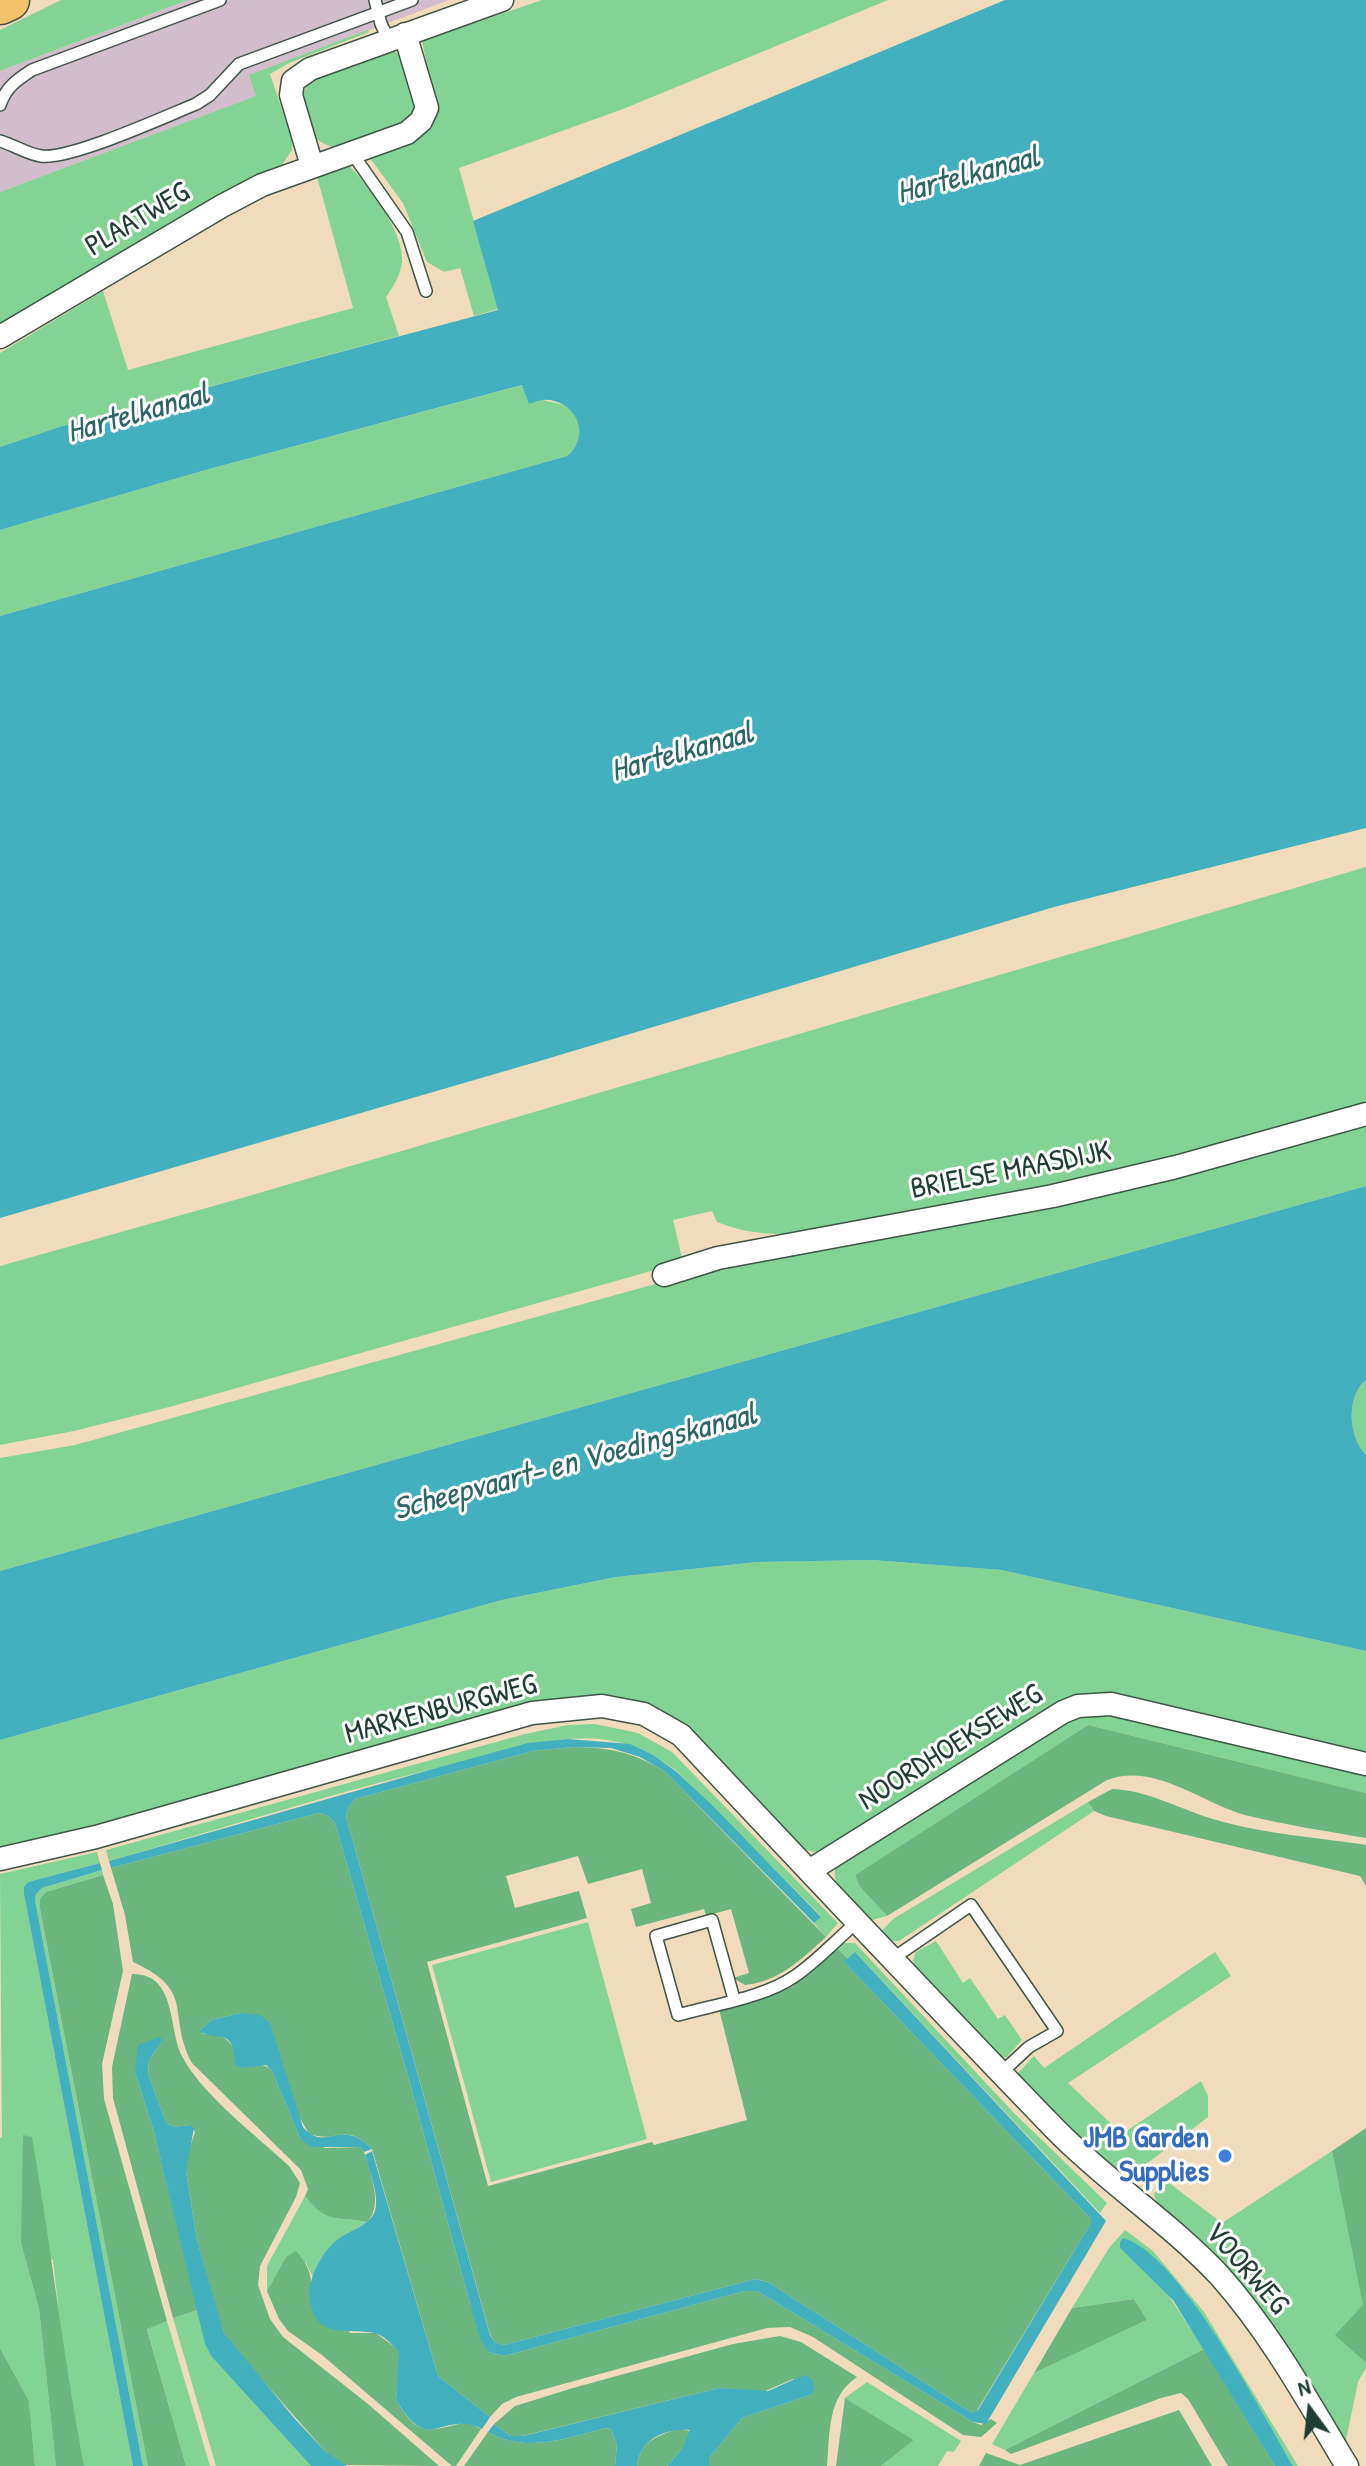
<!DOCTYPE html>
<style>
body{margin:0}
#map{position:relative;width:1366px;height:2466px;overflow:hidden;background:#f0dbba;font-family:"Patrick Hand",sans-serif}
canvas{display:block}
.north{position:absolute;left:1270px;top:2370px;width:80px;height:80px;-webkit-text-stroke:6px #fff;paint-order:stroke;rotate:345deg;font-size:22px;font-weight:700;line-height:32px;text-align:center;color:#1f3d34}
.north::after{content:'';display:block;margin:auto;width:28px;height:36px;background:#1f3d34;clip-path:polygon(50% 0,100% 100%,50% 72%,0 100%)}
</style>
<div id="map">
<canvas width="1366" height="2466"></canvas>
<div class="north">N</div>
</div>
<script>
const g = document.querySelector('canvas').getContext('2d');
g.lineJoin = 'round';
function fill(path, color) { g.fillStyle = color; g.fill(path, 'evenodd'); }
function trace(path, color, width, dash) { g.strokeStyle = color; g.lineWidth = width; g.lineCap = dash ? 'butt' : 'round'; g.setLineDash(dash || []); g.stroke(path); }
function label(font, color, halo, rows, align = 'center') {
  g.font = font + ' "Patrick Hand",sans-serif'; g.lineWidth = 6; g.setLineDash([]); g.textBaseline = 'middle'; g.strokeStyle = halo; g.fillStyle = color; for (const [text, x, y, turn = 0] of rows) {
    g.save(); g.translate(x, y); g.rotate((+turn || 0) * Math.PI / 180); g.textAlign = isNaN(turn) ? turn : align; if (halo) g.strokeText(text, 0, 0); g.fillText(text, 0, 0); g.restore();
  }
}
fill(new Path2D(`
 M188,0H449L250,75L257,96L0,192V71Z`), '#d1bdcb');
fill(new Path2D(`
 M61,0H188L0,71V30Z
 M542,0H888L623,109L459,168L498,309L474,316L460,268L444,272L427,262L403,203L370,158L412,142L432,128L436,109L422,41Z
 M368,30L369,32L289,63L270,74L292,140V150L280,168L231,189L197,208L0,327V192L256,96L249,75Z
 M387,49C403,53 405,61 410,75C414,89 419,103 410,117C403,126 348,148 336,147C328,147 321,142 314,138C310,126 303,113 302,102C299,73 365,58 387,49Z
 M346,163C367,182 405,233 402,262C400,276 394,286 386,297L399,336L59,427L0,447V353L103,291L128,370L353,308L316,173Z
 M523,385C528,389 536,398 543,400C552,403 559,402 567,407C586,419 582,444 567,456L0,616V530L202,471Z
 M1366,867V1106L1222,1147L1045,1187L784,1234C760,1234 740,1231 717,1222L712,1211L673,1220L683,1262L173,1406L74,1431L0,1445V1266L242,1198Z
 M1366,1125V1186L0,1571V1458L75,1445L684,1276L1128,1188L1214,1168Z
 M1366,1380V1455C1348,1437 1346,1396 1366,1380Z
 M872,1560L1001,1570L1366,1651V1759L1104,1697L827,1850L814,1852L800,1848L713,1761L608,1700L0,1849V1740L502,1600L616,1577L758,1562Z
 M1103,1710L1366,1771V1793L1088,1725L855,1875L860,1887L887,1916L869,1921C854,1905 829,1889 836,1866L1074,1714Z
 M595,1724L638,1733L672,1752L838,1923L826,1937L814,1923L821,1916L677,1771C643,1747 612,1735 569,1739C537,1741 499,1754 467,1761C347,1788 228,1827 109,1861L106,1850L525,1734L568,1725Z
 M1088,1802L1094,1811L899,1941H891L881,1932L893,1919Z
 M97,1852L100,1863L28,1882L24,1894L133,2466H84L65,2366L53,2260L21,2243L39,2309L56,2466H35L29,2401L0,2348V2138L2,2137L0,1874Z
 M102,1870L103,1875L46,1892L40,1909L148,2466H143L35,1900L36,1894L42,1888Z
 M588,1922L647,2139L491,2182L432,1965Z
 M936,1941L963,1983L970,1978L998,2019L1005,2015L1022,2040L1007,2057L1002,2058L915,1967L913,1960L916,1952Z
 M842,1943H855L1015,2114L1107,2203L1100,2213L856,1953L848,1959L837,1948Z
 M1215,1952L1231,1976L1068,2083L1122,2134L1201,2081L1208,2096V2117L1141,2168L1121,2174L1097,2158L1019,2078V2072L1034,2056L1044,2068Z
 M1332,2151L1364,2306L1336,2335L1366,2363V2368L1358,2382L1346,2440L1342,2442L1159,2207L1154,2195L1161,2177L1222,2223Z
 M305,2196C329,2226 334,2215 367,2222C345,2235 319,2250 313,2277L306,2263L286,2257L267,2291V2266Z
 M1125,2230L1153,2251L1204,2312L1298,2466H1293L1186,2292L1157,2260L1139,2246L1120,2248L1165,2290L1204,2349L1005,2450L992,2444L1034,2373L1147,2320L1134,2299L1072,2308L1109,2248Z
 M198,2310L205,2344L211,2356L311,2466H216L173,2318Z
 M167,2321L210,2466H186L147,2328Z
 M867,2382L961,2441L954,2452L947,2451L938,2466H881L914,2440L845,2398Z`), '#83d494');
fill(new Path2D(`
 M1088,1725L1366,1793V1838C1326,1831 1285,1825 1245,1815C1200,1802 1154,1762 1107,1780L887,1916L860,1887L855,1875Z
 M573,1747C611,1748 631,1751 664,1771L826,1937C802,1959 778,1982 745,1985L733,1978L749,1973L731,1909L706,1916L704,1909L636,1927L631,1909L651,1903L642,1869L588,1884L578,1856L506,1876L515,1908L579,1891L587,1918L427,1962L488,2186L652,2142L654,2145L747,2120L719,2009L792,1987L837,1948L848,1959L845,1963L1091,2219V2223L976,2412L972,2413L768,2282L755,2279L504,2345L495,2342L490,2334L346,1816L348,1808L355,1799L533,1751Z
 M1112,1789C1148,1790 1179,1809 1213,1819C1262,1834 1316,1837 1366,1845V1886L1360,1876L1106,1816L1094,1811L1088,1802Z
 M319,1813L328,1816L335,1823L409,2080L470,2304L489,2352L504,2356L745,2291H757L973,2422L981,2425L991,2419L997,2423L981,2437L963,2435L813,2337L790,2327L767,2328L516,2397L502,2404L490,2417L438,2376L372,2149C345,2121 338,2144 309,2134L241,2013L211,2020L200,2030L204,2034C231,2033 233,2047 243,2068C255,2065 263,2062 272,2071L300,2138L325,2148L360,2147L364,2152C370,2172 384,2206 367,2222C334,2215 329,2226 305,2196L308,2189L301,2170L192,2063C166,2014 197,1991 133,1962L125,1915L111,1868Z
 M103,1875L113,1904L123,1971L102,2064L104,2099L167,2321L147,2329L186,2466H148L40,1909V1899L46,1892Z
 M132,1974C177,1973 168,2029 182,2056C201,2094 258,2137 289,2166L300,2183L296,2197L260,2266L258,2285L270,2319L283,2337L368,2404L439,2466L343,2465L325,2451L236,2350L224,2333L219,2318L197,2240L186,2171V2159L195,2132L190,2125L173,2127L166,2122L148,2074L149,2060L163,2040L135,2072L154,2132L198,2310L173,2318L113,2098L112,2067Z
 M1366,2128V2363L1335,2335L1363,2305L1332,2151Z
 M23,2135L32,2137C51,2246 63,2357 84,2466H56L39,2309L21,2243Z
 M296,2251C311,2268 313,2279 310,2300L351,2333H376L400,2351L396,2400C419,2439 428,2431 467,2422L481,2429L456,2466H452L322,2355L288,2331L279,2319L267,2291L286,2257Z
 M1134,2299L1147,2320L1034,2373L1072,2308Z
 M780,2336L801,2342L857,2377C827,2397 830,2433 827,2466H709V2458L742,2418L810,2395L793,2379L763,2392L719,2388L522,2436H510L494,2424L515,2406L573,2388L733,2344Z
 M0,2348L29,2401L35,2466H0Z
 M1204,2349L1275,2466H1228L1188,2399L1181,2393L1161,2398L1011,2454L1005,2450Z
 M845,2398L914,2440L881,2466H836Z
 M1179,2410L1212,2466H979L986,2453L1020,2465Z
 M606,2428L611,2429L617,2445L615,2466H464L488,2432C527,2454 566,2438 606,2428Z
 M678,2429L691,2431L682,2449L667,2466H637C640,2441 657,2436 678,2429Z`), '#6ab67e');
fill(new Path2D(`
 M1005,0H1366V828L1054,907L543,1060L0,1218V616L567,456C588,439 581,408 554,401C545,398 537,401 529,404L522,385L202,471L0,530V447L59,427L498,310L473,221Z
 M1366,1186V1380C1346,1396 1348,1437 1366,1455V1651L1001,1570L872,1560L758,1562L616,1577L502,1600L0,1740V1571Z
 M568,1739L630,1744L653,1755L677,1772L714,1807L821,1917L814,1923L664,1771L640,1757L611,1748L573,1747L533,1751L355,1799L348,1808L346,1816L490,2335L495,2342L504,2345L755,2279L768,2282L972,2413L978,2410L1091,2223V2219L844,1962L855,1952L1106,2221L986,2424L973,2422L757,2291H745L504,2356L489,2352L480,2339L470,2304L409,2080L335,1823L328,1816L319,1813L111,1868L109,1861L433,1769L528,1743Z
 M100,1863L102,1870L42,1888L36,1894L35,1900L143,2466H133L24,1894V1887L28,1882Z
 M241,2013L260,2015L270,2023L303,2127C325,2154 341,2116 372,2149L364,2152L360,2147H310L300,2138L272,2071L266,2065L243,2068L236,2066C232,2026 223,2043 199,2031L211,2020Z
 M159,2037L163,2040L149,2060L148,2074L166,2122L173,2127L190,2125L194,2128L186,2171L197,2240L224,2333L295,2419L325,2451L347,2466H311L211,2356L205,2344L154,2132L135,2072L138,2045Z
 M372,2151L438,2376L490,2417L482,2429C440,2409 431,2458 396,2400L399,2351C392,2345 384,2335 374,2333C349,2328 315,2340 310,2300C307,2279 321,2253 337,2240C350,2229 376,2225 376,2204C377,2189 369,2170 365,2155Z
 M1123,2238C1179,2252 1262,2414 1293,2466H1275L1173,2300L1120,2248V2242Z
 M804,2375L812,2379L815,2389L810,2395L742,2418L709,2458V2466H667L682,2449L690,2430C665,2428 640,2439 637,2466H615L617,2445L611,2429L606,2428C566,2438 527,2454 488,2432L494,2424L510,2436H523L719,2388L768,2391Z`), '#43b0c0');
const lane = new Path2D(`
 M375,0L381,24L389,40
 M0,105C6,87 17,80 32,70L220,0
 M0,141C14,145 27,154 41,156C70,160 164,117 196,104L210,95L239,64L412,0
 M352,153L407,232L426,291
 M892,1959L971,1905L1057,2031L1029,2047L1001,2073
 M734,1999L712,1920L656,1936L678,2015C713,2005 766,1997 795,1976C817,1961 836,1940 856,1923`);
const street = new Path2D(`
 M312,166L291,95L293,81L310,69L502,0
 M0,337L222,206L262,185L407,133L421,121L427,108L405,34
 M664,1275L718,1258L1053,1196L1176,1167L1366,1114
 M0,1859L96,1837L532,1713L602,1706L644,1714L681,1735C805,1867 930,2000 1056,2130C1107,2182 1169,2222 1219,2275C1270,2332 1308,2401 1347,2466
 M809,1871L1063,1712L1078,1706L1111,1704L1366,1764`);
const highway = new Path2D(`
 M0,4L9,0`);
trace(lane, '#3e5548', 14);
trace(street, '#3e5548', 25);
trace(highway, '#3e5548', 43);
trace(lane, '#fff', 11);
trace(street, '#fff', 22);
trace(highway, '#f4c26a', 40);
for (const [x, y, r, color] of [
 [1225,2156,8,"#3f7fe0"]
]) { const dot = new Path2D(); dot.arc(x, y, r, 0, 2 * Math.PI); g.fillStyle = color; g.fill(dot); trace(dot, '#fff', 3); }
label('30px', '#1f3d34', '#fff', [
 ["PLAATWEG",138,220,-31],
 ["BRIELSE MAASDIJK",1011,1171,-11],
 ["MARKENBURGWEG",441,1710,-15],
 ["NOORDHOEKSEWEG",951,1748,-32],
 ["VOORWEG",1246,2269,49]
]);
label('bold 30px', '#366cbe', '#fff', [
 ["JMB Garden",1209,2139],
 ["Supplies",1209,2173]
], 'right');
label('italic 32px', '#2c6565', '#fff', [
 ["Hartelkanaal",968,176,-15],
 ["Hartelkanaal",138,414,-16],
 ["Hartelkanaal",682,753,-16],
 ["Scheepvaart- en Voedingskanaal",575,1463,-15]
]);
</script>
